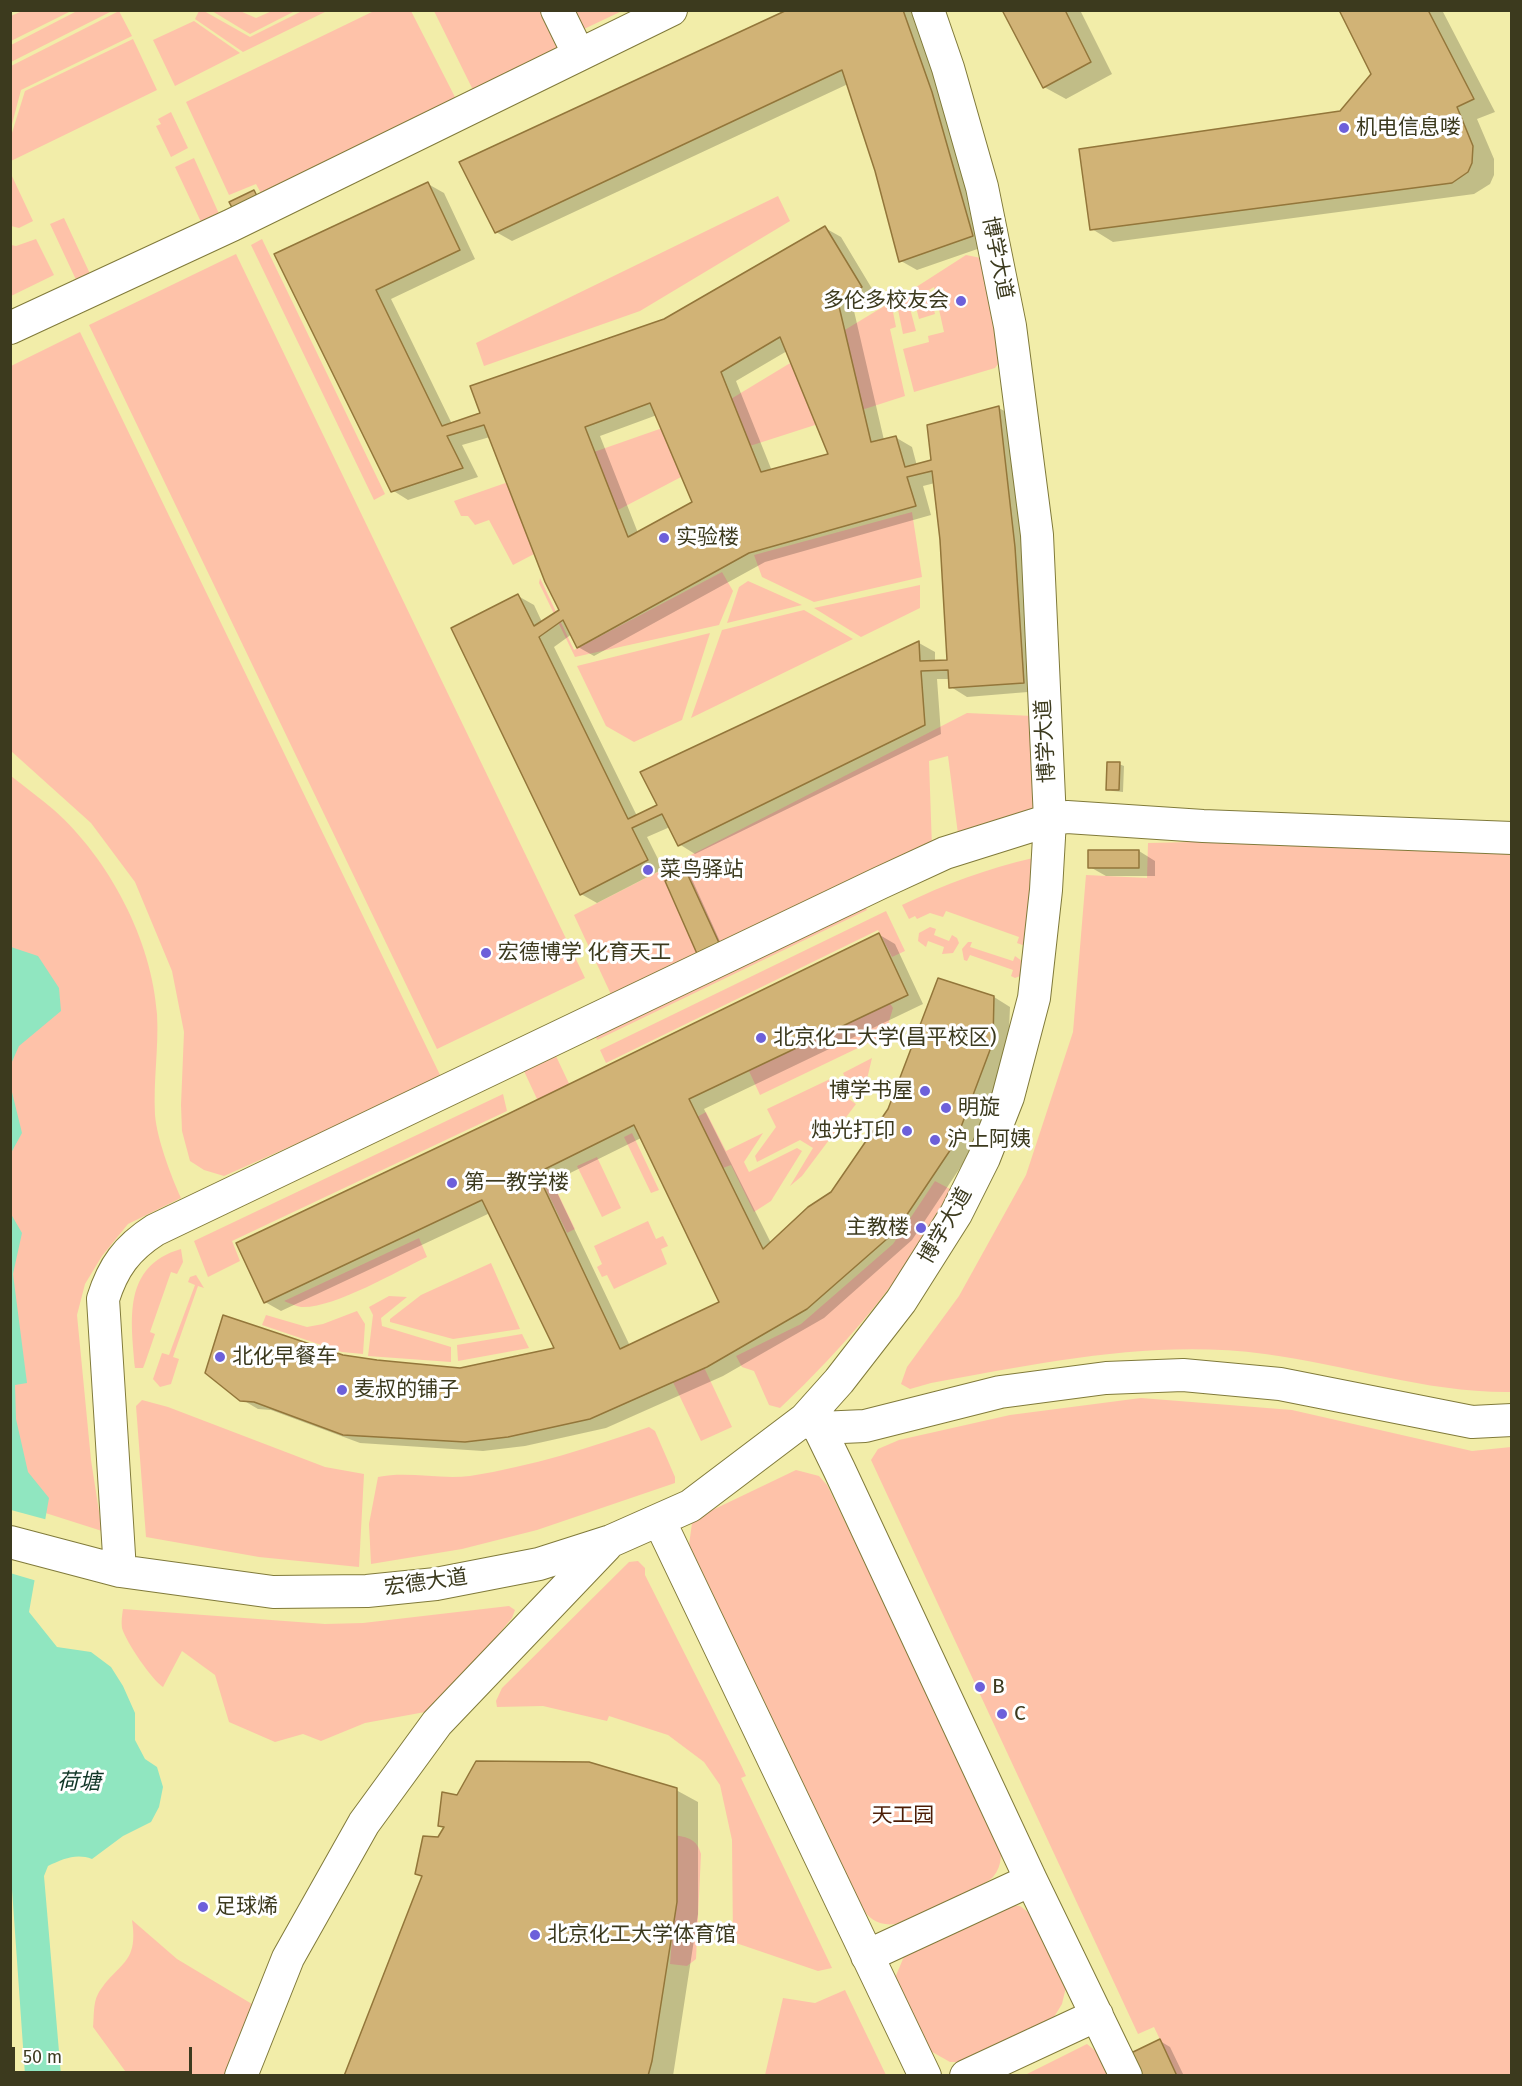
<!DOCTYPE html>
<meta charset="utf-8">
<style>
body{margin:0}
#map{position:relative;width:1522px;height:2086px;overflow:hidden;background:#f2eda9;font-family:"Fira Sans",sans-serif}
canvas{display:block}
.frame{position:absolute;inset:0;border:12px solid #3c3a1e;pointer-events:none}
.scale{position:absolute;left:12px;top:2047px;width:180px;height:27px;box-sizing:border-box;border:3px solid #3c3a1e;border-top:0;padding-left:8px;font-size:18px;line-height:21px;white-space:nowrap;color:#3c3a1e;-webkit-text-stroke:4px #fff;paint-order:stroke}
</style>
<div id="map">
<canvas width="1522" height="2086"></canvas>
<div class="frame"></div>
<div class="scale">50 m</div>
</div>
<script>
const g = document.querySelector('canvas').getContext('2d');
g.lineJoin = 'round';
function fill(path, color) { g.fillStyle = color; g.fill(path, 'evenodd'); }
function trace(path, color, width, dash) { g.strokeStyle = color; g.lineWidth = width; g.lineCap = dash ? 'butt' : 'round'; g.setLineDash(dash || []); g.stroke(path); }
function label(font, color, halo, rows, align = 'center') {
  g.font = font + ' "Fira Sans","Noto Sans SC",sans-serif'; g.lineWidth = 6; g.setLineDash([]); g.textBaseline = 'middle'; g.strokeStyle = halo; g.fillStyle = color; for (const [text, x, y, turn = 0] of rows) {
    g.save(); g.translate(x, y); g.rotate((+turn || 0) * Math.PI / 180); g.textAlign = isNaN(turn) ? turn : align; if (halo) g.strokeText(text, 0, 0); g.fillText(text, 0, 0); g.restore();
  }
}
fill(new Path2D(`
 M376,10L411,11L456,99L263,197L256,184L229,195L186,102Z
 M22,11V10L71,11L11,41V16Z
 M77,11H112L11,62V45Z
 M119,11L132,36L21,90L11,128V66Z
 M199,11H204L250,37L302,11H327L243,52L195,19Z
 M212,11H240L256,18L272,11H295L250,34Z
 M434,11H545L562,45L473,90Z
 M574,11H622L584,29Z
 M194,21L240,53L175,86L153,40Z
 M133,39L157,90L11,161V136L25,91Z
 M171,112L188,148L171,157L156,126L161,124L158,119Z
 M194,158L220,216L202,224L175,167Z
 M11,174L33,221L19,228L11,226Z
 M778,196L790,221L640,311L484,366L476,343Z
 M64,218L92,278L78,284L50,224Z
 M36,239L54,275L11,296V245L16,246Z
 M262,239L385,494L374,500L251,245Z
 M236,254L585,978L437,1049L89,325Z
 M966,255L986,259L1009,350L995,368L914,392L903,349L929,342L928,336L944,332L934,287L929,290L935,314L919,319L914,299L908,301L916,331L903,334L896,300Z
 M891,302L896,327L890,329L905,396L725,454L513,565L489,520L475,525L468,516H461L454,501L711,411Z
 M80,332L442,1079L224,1176L204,1170L190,1161L182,1131L181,1105L184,1032L172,971L135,882L91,823L11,751V366Z
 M912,512L922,577L814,602L762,577L754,555Z
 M722,572L733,591L719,625L575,657L539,583L540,578L574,650Z
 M748,581L802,605L727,623L739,587Z
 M920,585V608L861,637L814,608Z
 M804,610L853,639L691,718L722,630Z
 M710,633L682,720L634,742L606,726L577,666Z
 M967,713L1033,716L1034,802L1031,814L959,842L948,756L929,761L932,848L615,1003L574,915Z
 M11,776C25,787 40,798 54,810C109,859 152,940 157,1014C159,1047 153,1081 155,1115C157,1139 171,1176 181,1198L128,1224L102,1256L85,1284L77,1315L91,1460L102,1531L11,1502Z
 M1279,840L1511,847V1392C1427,1393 1348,1365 1265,1354C1152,1339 1042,1363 931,1383L910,1389L901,1384L907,1367L959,1296L1026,1175L1073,1032L1086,875L1147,878L1148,843Z
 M1033,858L1028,947L1017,943L1019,937L946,911L943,917L930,913L917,919L915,916L909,919L902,905C945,884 986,869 1033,858Z
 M864,904L867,910L597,1040L594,1032Z
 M886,911L905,951L892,957L878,930L606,1063L600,1050Z
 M930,927L936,929L934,935L949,941L952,935L957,938L959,943L953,953L942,954L944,947L928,941L926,947L918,941L919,933Z
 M968,942H972L970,947L1013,961L1015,956L1026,964L1023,975L1015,978L1011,976L1013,970L970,955L967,961L964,960L962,949Z
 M890,1003L893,1008L885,1035L760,1095L749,1071Z
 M555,1054L591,1130L559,1146L523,1069Z
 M872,1058L863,1096L850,1087L843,1073Z
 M830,1079L835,1089L856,1104L802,1176L790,1186L813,1148L800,1140L757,1162L755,1156L776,1127L767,1109Z
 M503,1094L507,1111L232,1241L240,1261L208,1277L194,1241Z
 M706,1112L726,1151L763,1133L744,1162L749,1172L797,1148L802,1151L771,1201L754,1212L731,1165L723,1168L697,1117Z
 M632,1133L659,1190L651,1193L624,1137Z
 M597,1157L621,1208L602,1217L577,1166Z
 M548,1173L575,1229L567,1233L540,1177Z
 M935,1181L952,1190C912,1269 844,1348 780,1408L769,1405L754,1371L742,1367L736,1356L801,1324L893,1244Z
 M648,1221L656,1239L663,1236L668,1246L661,1249L667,1264L614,1289L607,1275L602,1277L597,1267L602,1264L594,1246Z
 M419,1238L427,1257C397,1271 333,1309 301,1307C296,1306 289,1303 284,1301Z
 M181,1249L183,1262L177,1274L171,1272L150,1332L155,1334L145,1363L143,1368H135C131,1320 122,1266 181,1249Z
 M491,1263L520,1329L453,1339L390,1322V1319L421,1295Z
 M196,1275L204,1288L198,1286L173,1357L179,1359L171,1384L160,1387L153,1379L162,1353L169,1355L195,1285L188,1282L190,1277Z
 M389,1296L407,1297L381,1318L382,1326L451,1347V1362L368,1356L373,1315L369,1307Z
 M357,1311L365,1324L363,1354L342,1352L262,1325L266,1315L307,1327L323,1324Z
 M522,1334L529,1348L458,1361L457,1345Z
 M702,1363L732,1427L701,1441L671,1378Z
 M1141,1398L1292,1410L1472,1451L1511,1447V2075H1177L1154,2027L1138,2034L871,1460L878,1449L899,1440L1010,1415Z
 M142,1400L168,1407L325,1467L364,1474L359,1567L259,1557L146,1537L136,1406Z
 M649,1427L655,1431L675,1477V1483L537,1530L462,1549L371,1564L369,1524L378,1477C409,1471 440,1480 470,1476C532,1466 590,1448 649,1427Z
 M796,1470L819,1476L827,1485L999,1837C1002,1851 1003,1865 993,1877C983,1888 914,1916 896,1924C879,1926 870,1920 860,1906L689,1545L692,1523L700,1516Z
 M638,1561L645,1568V1575L742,1767L746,1776L741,1778L832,1968L818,1971L733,1942L732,1840L720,1785L704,1762L668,1735L609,1716L607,1721L543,1706L497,1707L496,1701L502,1688L629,1562Z
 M509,1606L515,1610L512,1618L436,1710L365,1723L321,1741L303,1734L275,1742L229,1722L215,1675L182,1651L163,1687C152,1680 126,1642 122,1628C121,1622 122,1616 123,1609L325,1624L363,1623Z
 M673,1835C688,1837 697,1839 701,1854L696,1959L687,1966L670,1964L675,1901Z
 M1011,1905L1020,1906L1032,1915L1066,1987L1062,2004L1054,2017L959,2062H950L927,2049L895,1978L905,1954Z
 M132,1920L177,1959L252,2004L227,2075H128L93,2027C94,2017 93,2003 98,1994C117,1962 139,1966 132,1920Z
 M845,1990L886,2075H765L783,1998L815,2003Z
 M1087,2044L1098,2053L1109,2076H1023Z`), '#fec2a9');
fill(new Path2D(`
 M11,947L38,956L59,988L61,1011L19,1046L11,1064Z
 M11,1088L22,1133L11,1153H10Z
 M11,1214L22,1233L13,1274L27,1383L15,1385L16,1419L28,1472L49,1498L29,1612L57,1647L91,1652L111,1667L123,1686L135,1713V1740L145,1759L157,1767L163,1787L159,1807L151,1822L123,1836L92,1859C76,1853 63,1859 48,1866L44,1876L61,2075H25L11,1875Z`), '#90e6c0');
fill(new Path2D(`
 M11,1510L48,1520L37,1581L10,1573Z`), '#f2eda9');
fill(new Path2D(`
 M791,10H915L989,245L917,270L901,261L876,170L848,84L512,241L496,232Z
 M1003,10H1084L1081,12L1112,74L1066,99L1044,87Z
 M1341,10H1442L1495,112L1477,119L1494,159V175L1490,184L1474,194L1113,242L1092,229L1340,112L1372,74Z
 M428,184L444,193L475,259L391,299L452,424L482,414L664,321L825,228L841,237L877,297L854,311L884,440L895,437L912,447L917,466L933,462L999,408L1015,417L1040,691L967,697L951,687L950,679H937L941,734L695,854L679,844L670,827L647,837L663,869L597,903L581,894L518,596L534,605L542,622L560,610L490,437L462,445L478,477L408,500L392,490L276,254ZM787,351L830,455L772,471L736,381ZM657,415L694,503L638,533L600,436ZM935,483L949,661L935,662V652L919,643L659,805L637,816L554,647L572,634L578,647L594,656L765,562L931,515L923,486Z
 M1119,764L1124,766L1123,792L1113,791L1108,789Z
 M1139,851L1155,861V876H1106L1090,867Z
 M686,873L690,875L723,948L667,882Z
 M878,934L895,944L923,1004L704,1109L771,1243L832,1193L994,997L1010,1007L1008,1052L970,1153L912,1240L824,1318L723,1376L606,1428L525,1446L483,1451L360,1443L271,1410L258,1409L241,1399L343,1357L460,1369L556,1349L490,1213L281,1311L265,1302L508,1115ZM641,1138L721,1302L630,1346L552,1182Z
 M676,1790L698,1802V1914L673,2076H346L423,1877L416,1873L439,1839L445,1828L439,1825L458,1796Z
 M1160,2041L1170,2047L1184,2076H1143Z`), '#0003');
const building = new Path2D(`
 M787,10H903L932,92L973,236L899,262L875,171L842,70L495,233L459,162Z
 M1002,10H1065L1091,62L1043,88Z
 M1339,10H1428L1474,99L1457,107L1473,146L1472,163L1468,172L1452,183L1090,230L1079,149L1340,111L1371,74Z
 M428,182L460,250L376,290L442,426L480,413L470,386L664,319L825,226L862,287L838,302L871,442L896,436L905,467L931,460L927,425L999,406L1015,547L1024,683L949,688L948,670L921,671L925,725L678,846L662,814L632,828L648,860L580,895L451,628L518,594L534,626L559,610L545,582L484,425L447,436L463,468L391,492L274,254ZM780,337L828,454L761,472L721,372ZM650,403L692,502L628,537L585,427ZM932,471L940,540L947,660L920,661L919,641L640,772L657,805L628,819L539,637L563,620L577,648L749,553L916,506L907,477Z
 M254,190L261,204L236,215L229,202Z
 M1107,762H1120L1119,790H1106Z
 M1088,850H1139V868H1088Z
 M686,871L720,945L698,956L665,881Z
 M879,933L908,995L689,1099L763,1249L808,1207L831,1192L888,1109L938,978L994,996L993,1042L955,1143L896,1231L807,1309L707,1367L590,1419L508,1437L465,1442L343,1435L254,1402L240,1401L205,1373L223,1315L343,1355L377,1360L460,1368L554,1348L482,1200L264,1303L236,1243L508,1114ZM634,1125L719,1302L620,1349L537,1173Z
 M476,1761L589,1762L677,1788V1902L652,2061L648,2076H344L422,1876L415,1874L423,1836L438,1837L444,1827L438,1826L442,1792L457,1795Z
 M1160,2039L1177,2076H1141L1131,2053Z`);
fill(building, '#d1b376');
trace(building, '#93763a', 1.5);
const minor = new Path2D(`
 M557,10L579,55
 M10,328L232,225L671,10
 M805,1419L819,1428L839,1469L1031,1880L1126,2076
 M819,1428L865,1426L1000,1392L1106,1378L1183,1375L1280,1384L1472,1422L1512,1420
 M660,1522L925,2076
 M10,1542L120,1571L273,1592L367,1591L436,1584L539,1564L611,1541L690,1506L805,1419L839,1381L901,1301L956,1214L984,1158L1008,1097L1034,998L1046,890L1050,820L1037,535L1010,326L982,187L948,68L928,10
 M120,1571L103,1299C113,1267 127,1248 155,1230L880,883L945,853L1050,820L1067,817L1203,826L1512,838
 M867,1956L1031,1880
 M241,2076L288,1958L364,1823L437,1723L606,1546
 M966,2076L1097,2015`);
trace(minor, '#807a3a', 34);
trace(minor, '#fff', 32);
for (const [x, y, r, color] of [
 [1344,128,6,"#6d60da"],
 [961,301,6,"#6d60da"],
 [664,538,6,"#6d60da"],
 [648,870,6,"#6d60da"],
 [486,953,6,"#6d60da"],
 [761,1038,6,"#6d60da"],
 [925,1091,6,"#6d60da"],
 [946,1108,6,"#6d60da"],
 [907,1131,6,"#6d60da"],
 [935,1140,6,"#6d60da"],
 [452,1183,6,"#6d60da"],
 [921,1228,6,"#6d60da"],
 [220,1357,6,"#6d60da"],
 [342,1390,6,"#6d60da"],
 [980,1687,6,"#6d60da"],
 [1002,1714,6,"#6d60da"],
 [203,1907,6,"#6d60da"],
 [535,1935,6,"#6d60da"]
]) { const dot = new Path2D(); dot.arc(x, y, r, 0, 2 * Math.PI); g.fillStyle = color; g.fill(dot); trace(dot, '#fff', 2); }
label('21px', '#3c3a1e', '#fff', [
 ["机电信息喽",1356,128],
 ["多伦多校友会",949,301,"right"],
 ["实验楼",676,538],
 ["菜鸟驿站",660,870],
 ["宏德博学 化育天工",498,953],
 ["北京化工大学(昌平校区)",773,1038],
 ["博学书屋",913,1091,"right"],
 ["明旋",958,1108],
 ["烛光打印",895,1131,"right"],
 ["沪上阿姨",947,1140],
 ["第一教学楼",464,1183],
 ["主教楼",909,1228,"right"],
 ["北化早餐车",232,1357],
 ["麦叔的铺子",354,1390],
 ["B",992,1687],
 ["C",1014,1714],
 ["足球烯",215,1907],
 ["北京化工大学体育馆",547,1935]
], 'left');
label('21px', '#3c3a1e', '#fff', [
 ["博学大道",997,258,79],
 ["博学大道",1046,741,-93],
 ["博学大道",946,1226,-60],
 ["宏德大道",426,1583,-8]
]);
label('21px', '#4c1d06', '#fff', [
 ["天工园",903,1816]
]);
label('italic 22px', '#0f3626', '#fff', [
 ["荷塘",79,1783]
]);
</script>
